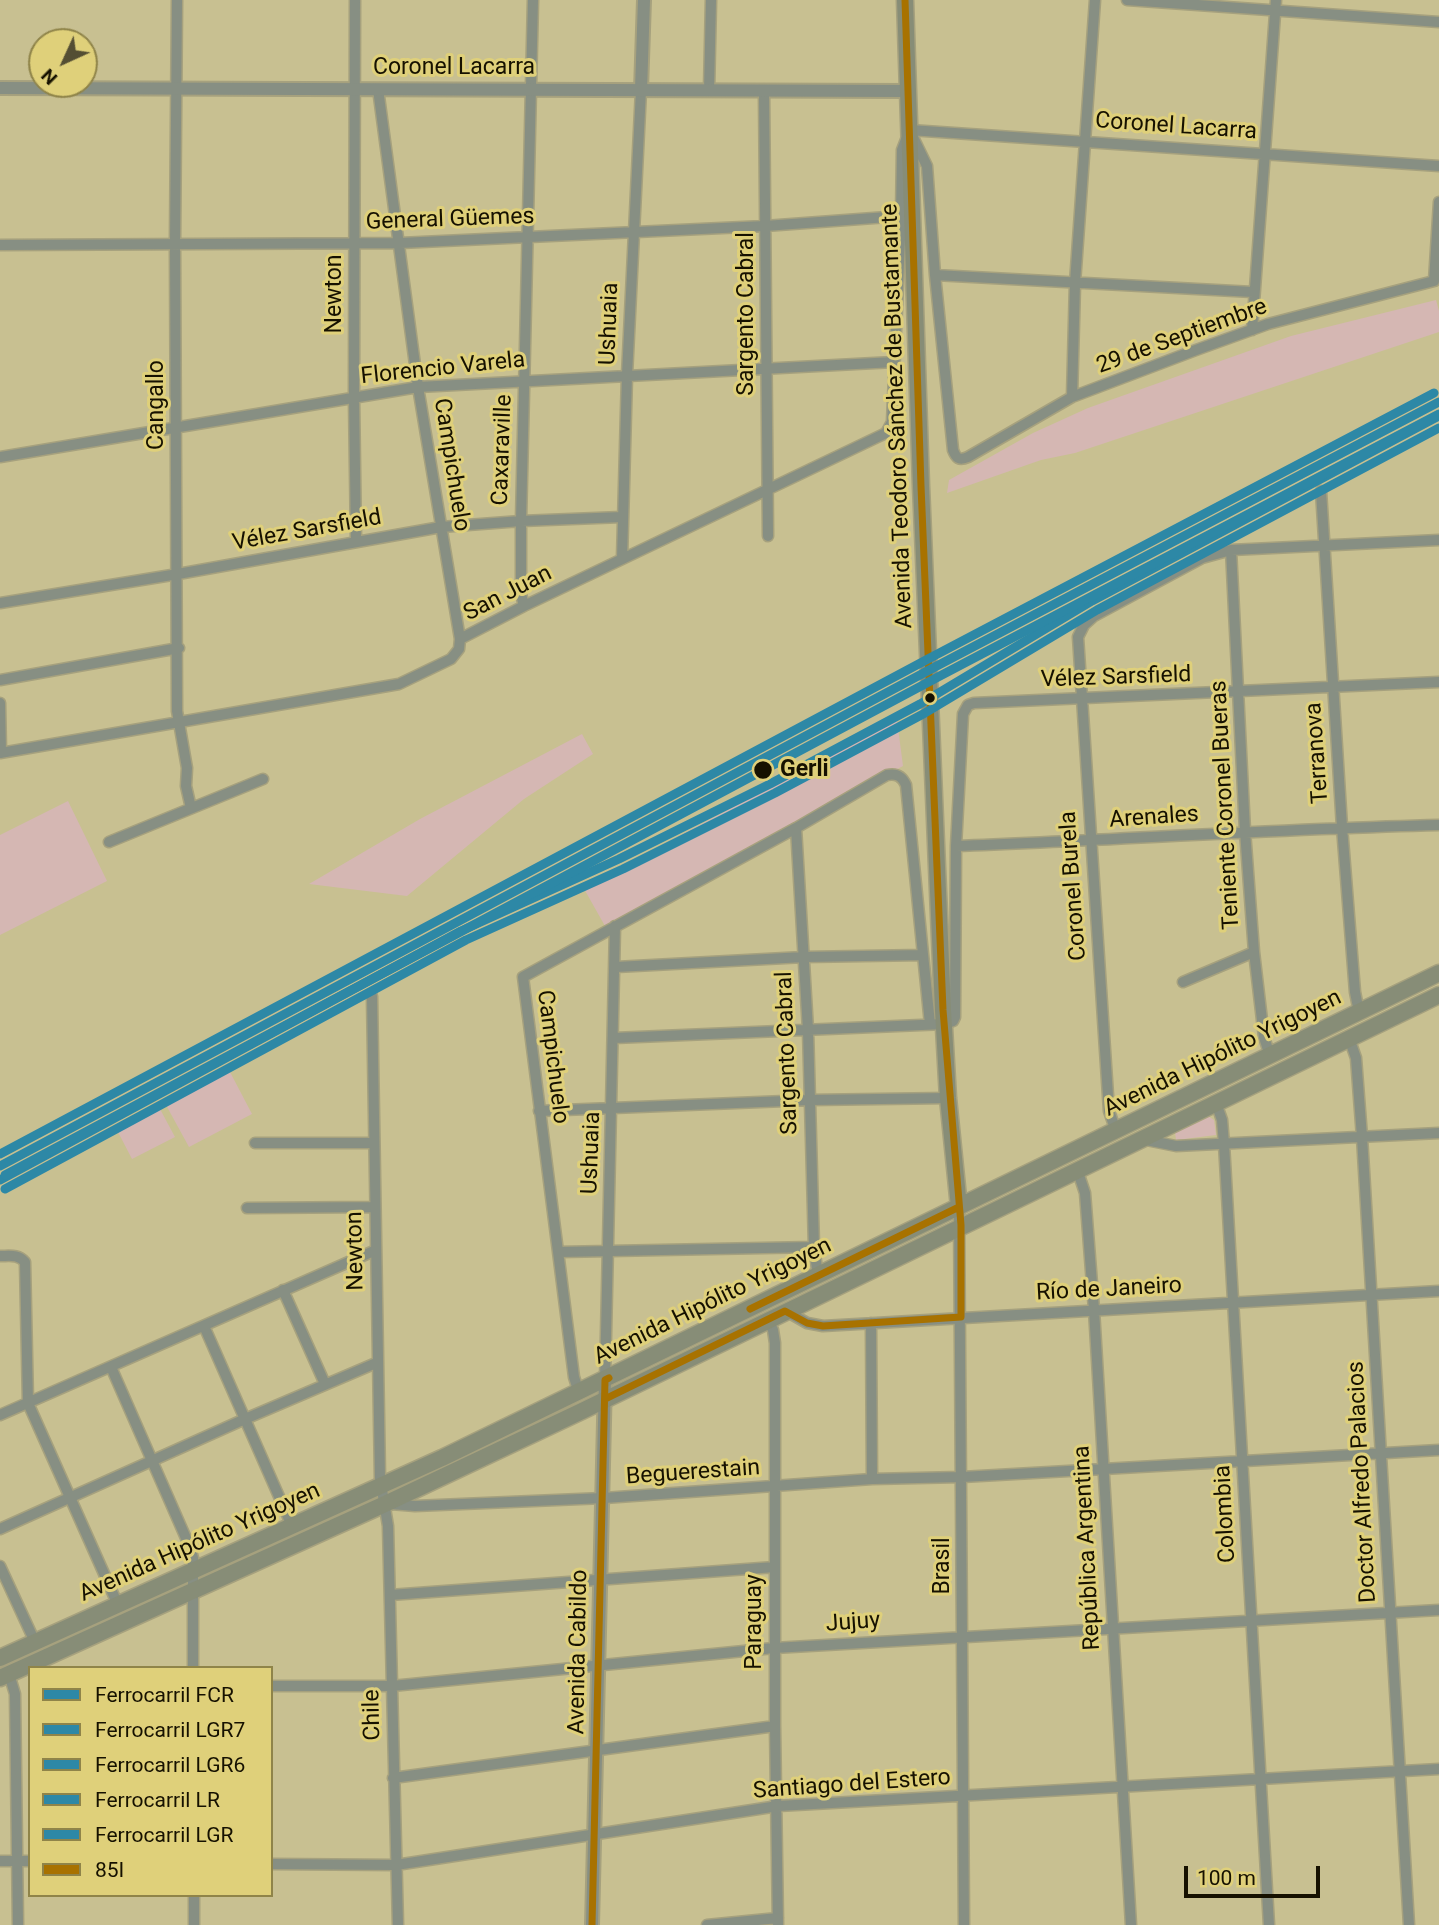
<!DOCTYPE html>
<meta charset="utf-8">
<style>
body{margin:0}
#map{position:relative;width:1439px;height:1925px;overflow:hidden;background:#c8c091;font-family:Roboto,sans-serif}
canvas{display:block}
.legend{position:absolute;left:28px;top:1666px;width:245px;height:231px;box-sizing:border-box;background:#dfd07a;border:2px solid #8f8449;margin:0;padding:9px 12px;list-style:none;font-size:21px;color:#161100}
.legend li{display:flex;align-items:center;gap:14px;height:35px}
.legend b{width:35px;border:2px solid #8f8449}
.north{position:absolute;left:28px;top:28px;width:70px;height:70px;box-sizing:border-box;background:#dfd07a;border:2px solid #8f8449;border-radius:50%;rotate:225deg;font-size:19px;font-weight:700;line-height:28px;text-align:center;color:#161100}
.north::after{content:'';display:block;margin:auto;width:24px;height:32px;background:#544e33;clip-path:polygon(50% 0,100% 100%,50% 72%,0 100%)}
.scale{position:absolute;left:1184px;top:1866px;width:136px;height:32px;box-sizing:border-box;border:4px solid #161100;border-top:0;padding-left:9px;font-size:21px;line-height:24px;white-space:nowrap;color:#161100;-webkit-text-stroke:5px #dfd07a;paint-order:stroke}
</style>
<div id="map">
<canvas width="1439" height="1925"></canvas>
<ul class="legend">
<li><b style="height:9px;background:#2d88a6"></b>Ferrocarril FCR</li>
<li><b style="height:9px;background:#2d88a6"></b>Ferrocarril LGR7</li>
<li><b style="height:9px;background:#2d88a6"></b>Ferrocarril LGR6</li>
<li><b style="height:9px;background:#2d88a6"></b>Ferrocarril LR</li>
<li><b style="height:9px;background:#2d88a6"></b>Ferrocarril LGR</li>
<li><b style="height:9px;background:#a87200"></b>85I</li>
</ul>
<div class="north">N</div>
<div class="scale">100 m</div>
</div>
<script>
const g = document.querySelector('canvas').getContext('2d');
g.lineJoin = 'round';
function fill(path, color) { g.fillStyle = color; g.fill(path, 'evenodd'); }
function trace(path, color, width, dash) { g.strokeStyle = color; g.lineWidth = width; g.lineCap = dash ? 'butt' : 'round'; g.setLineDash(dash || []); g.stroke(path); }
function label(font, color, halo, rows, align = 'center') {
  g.font = font + ' Roboto,sans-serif'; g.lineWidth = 6; g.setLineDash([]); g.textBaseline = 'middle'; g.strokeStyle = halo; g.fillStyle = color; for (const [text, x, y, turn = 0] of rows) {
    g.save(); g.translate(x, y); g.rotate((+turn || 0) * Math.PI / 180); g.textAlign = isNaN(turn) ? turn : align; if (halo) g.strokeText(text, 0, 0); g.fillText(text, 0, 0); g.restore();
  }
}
fill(new Path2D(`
 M1436,300L1439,311V332L1075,453L1041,460L947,493L949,480L1033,433L1088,408L1291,336Z
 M897,720L903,766L605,926L583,887Z
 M582,734L593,754L524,799L407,896L309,884L420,819Z
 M68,801L107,881L0,935V835Z
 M230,1072L252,1114L189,1147L166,1105Z
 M160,1109L175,1137L132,1159L118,1132Z
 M1208,1116L1214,1120L1216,1135L1176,1140L1175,1132Z`), '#d5b7b3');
const minor = new Path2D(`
 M177,0L175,244L177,711L187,768L186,786L191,808
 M355,0L354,397L356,541
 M1127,0L1439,22
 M378,89L418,387L460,639
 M709,91L711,0
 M764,91L768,536
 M910,130L1439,166
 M910,131L927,166L935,275L953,450C956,458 959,461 968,457L1072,397L1196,350L1268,324L1434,281L1439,202
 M0,245L400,243L765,226L901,216
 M935,275L1253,292
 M1252,330L1276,0
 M1072,397L1075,283L1095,0
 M0,457L418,387L894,362
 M1321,491L1342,827L1355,992L1359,1012
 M1231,550L1245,831L1254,952L1264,1037L1270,1056
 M622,559L627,375L641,90
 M0,603L178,574L441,527L521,521L622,517
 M524,606L521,594V521L533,0
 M0,680L179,648
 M0,703L1,753
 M0,753L399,684L451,659L459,649L460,639L524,606L886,433L892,422L901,216L902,150L907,137
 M796,828L808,1030L814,1247L818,1276
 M109,842L263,779
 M956,846C1117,840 1278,829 1439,825
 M616,967L804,957L923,955
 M1183,982L1254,952
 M372,996L380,1478L388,1526L398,1925
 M614,1038L945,1024L953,1021L955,1017L956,846L963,714L968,705L974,703L1439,682
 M1349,1038L1356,1058L1362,1137L1409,1925
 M1216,1103L1222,1120L1224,1144L1269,1925
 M539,1111L810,1100L948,1098
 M1116,1131L1109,1111L1082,698L1078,637L1084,625L1094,616L1202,558L1231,550L1439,540
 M1141,1139L1176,1146L1439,1133
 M255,1143H374
 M1077,1169L1085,1193L1094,1310L1131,1925
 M959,1207L964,1925
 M247,1208L374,1207
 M559,1252L814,1247
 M0,1256C10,1256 18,1254 25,1262L28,1403L118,1605
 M283,1290L325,1384
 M786,1311L807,1323L823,1326L1439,1291
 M768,1320L773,1330L775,1343V1726L778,1925
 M871,1323L872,1479
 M204,1326L292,1526
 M111,1367L189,1545L193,1558V1668
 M605,1380L615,926
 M579,1393L574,1377L523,977L796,828L887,775C896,773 902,776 906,785L930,1024
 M0,1415L376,1250
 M391,1504L415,1506L604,1498L872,1479L962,1477L1439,1450
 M0,1529L245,1419L376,1363
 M0,1566L35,1642
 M390,1595L775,1567
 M9,1674L15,1694L18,1925
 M271,1686H392L774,1648L1439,1610
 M393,1778L775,1726
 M0,1861H30
 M271,1864L396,1865L778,1806L1439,1769
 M194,1895V1925
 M707,1925L778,1918`);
const tertiary = new Path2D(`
 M0,88L908,91
 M641,90L644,0
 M592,1925L605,1380`);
const primary = new Path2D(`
 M905,0L921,486L943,1010L948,1098L959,1207
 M0,1658L442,1458L1439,973
 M0,1678L385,1504L582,1411L1439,995`);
trace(minor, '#a6a17e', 13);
trace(tertiary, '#a6a17e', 16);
trace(primary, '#a6a17e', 19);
trace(minor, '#878f83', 10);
trace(tertiary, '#878f83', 12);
trace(primary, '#878d77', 16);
trace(new Path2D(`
 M750,1309L959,1207
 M605,1399L785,1311L807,1323L823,1326L961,1317V1225L943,1010L921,486L905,0
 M592,1925L605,1380L609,1378`), '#a87200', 7);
trace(new Path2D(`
 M0,1166L933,668L1439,402`), '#2d88a6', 9);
trace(new Path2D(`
 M0,1180L461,931L619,859L770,784L920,704L1092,601L1439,416`), '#2d88a6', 9);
trace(new Path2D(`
 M5,1189L466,940L623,869L775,793L925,713L1097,610L1439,428`), '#2d88a6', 9);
trace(new Path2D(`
 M5,1175L938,677L1439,414`), '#2d88a6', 9);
trace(new Path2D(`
 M0,1154L928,659L1434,393`), '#2d88a6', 9);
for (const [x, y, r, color] of [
 [930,698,6,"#161100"],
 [763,770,10,"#161100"]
]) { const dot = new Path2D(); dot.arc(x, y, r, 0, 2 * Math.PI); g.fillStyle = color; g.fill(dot); trace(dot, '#dfd07a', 2.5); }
label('23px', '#161100', '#dfd07a', [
 ["Coronel Lacarra",454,68],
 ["Coronel Lacarra",1176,127,4],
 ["General Güemes",450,220,-2],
 ["Newton",335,294,-90],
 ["Sargento Cabral",747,314,-90],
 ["Ushuaia",610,324,-88],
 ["29 de Septiembre",1182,337,-20],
 ["Florencio Varela",443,369,-6],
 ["Cangallo",157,405,-90],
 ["Avenida Teodoro Sánchez de Bustamante",898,416,-92],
 ["Caxaraville",503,450,-88],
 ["Campichuelo",451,465,81],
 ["Vélez Sarsfield",307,531,-10],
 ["San Juan",508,594,-27],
 ["Vélez Sarsfield",1116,678,-2],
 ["Terranova",1318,753,-94],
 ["Teniente Coronel Bueras",1226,805,-93],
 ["Arenales",1154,818,-4],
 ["Coronel Burela",1074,886,-94],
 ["Sargento Cabral",788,1053,-92],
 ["Avenida Hipólito Yrigoyen",1223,1054,-26],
 ["Campichuelo",552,1057,83],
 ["Ushuaia",592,1153,-88],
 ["Newton",356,1251,-91],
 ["Río de Janeiro",1109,1290,-3],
 ["Avenida Hipólito Yrigoyen",713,1302,-26],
 ["Beguerestain",693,1473,-4],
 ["Doctor Alfredo Palacios",1363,1482,-93],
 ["Colombia",1226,1514,-93],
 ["Avenida Hipólito Yrigoyen",200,1543,-24],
 ["República Argentina",1088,1548,-93],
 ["Brasil",943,1566,-90],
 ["Paraguay",755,1622,-90],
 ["Jujuy",853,1623,-4],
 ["Avenida Cabildo",579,1652,-89],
 ["Chile",373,1715,-91],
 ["Santiago del Estero",852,1785,-4]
]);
label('bold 23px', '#161100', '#dfd07a', [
 ["Gerli",780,770]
], 'left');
</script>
